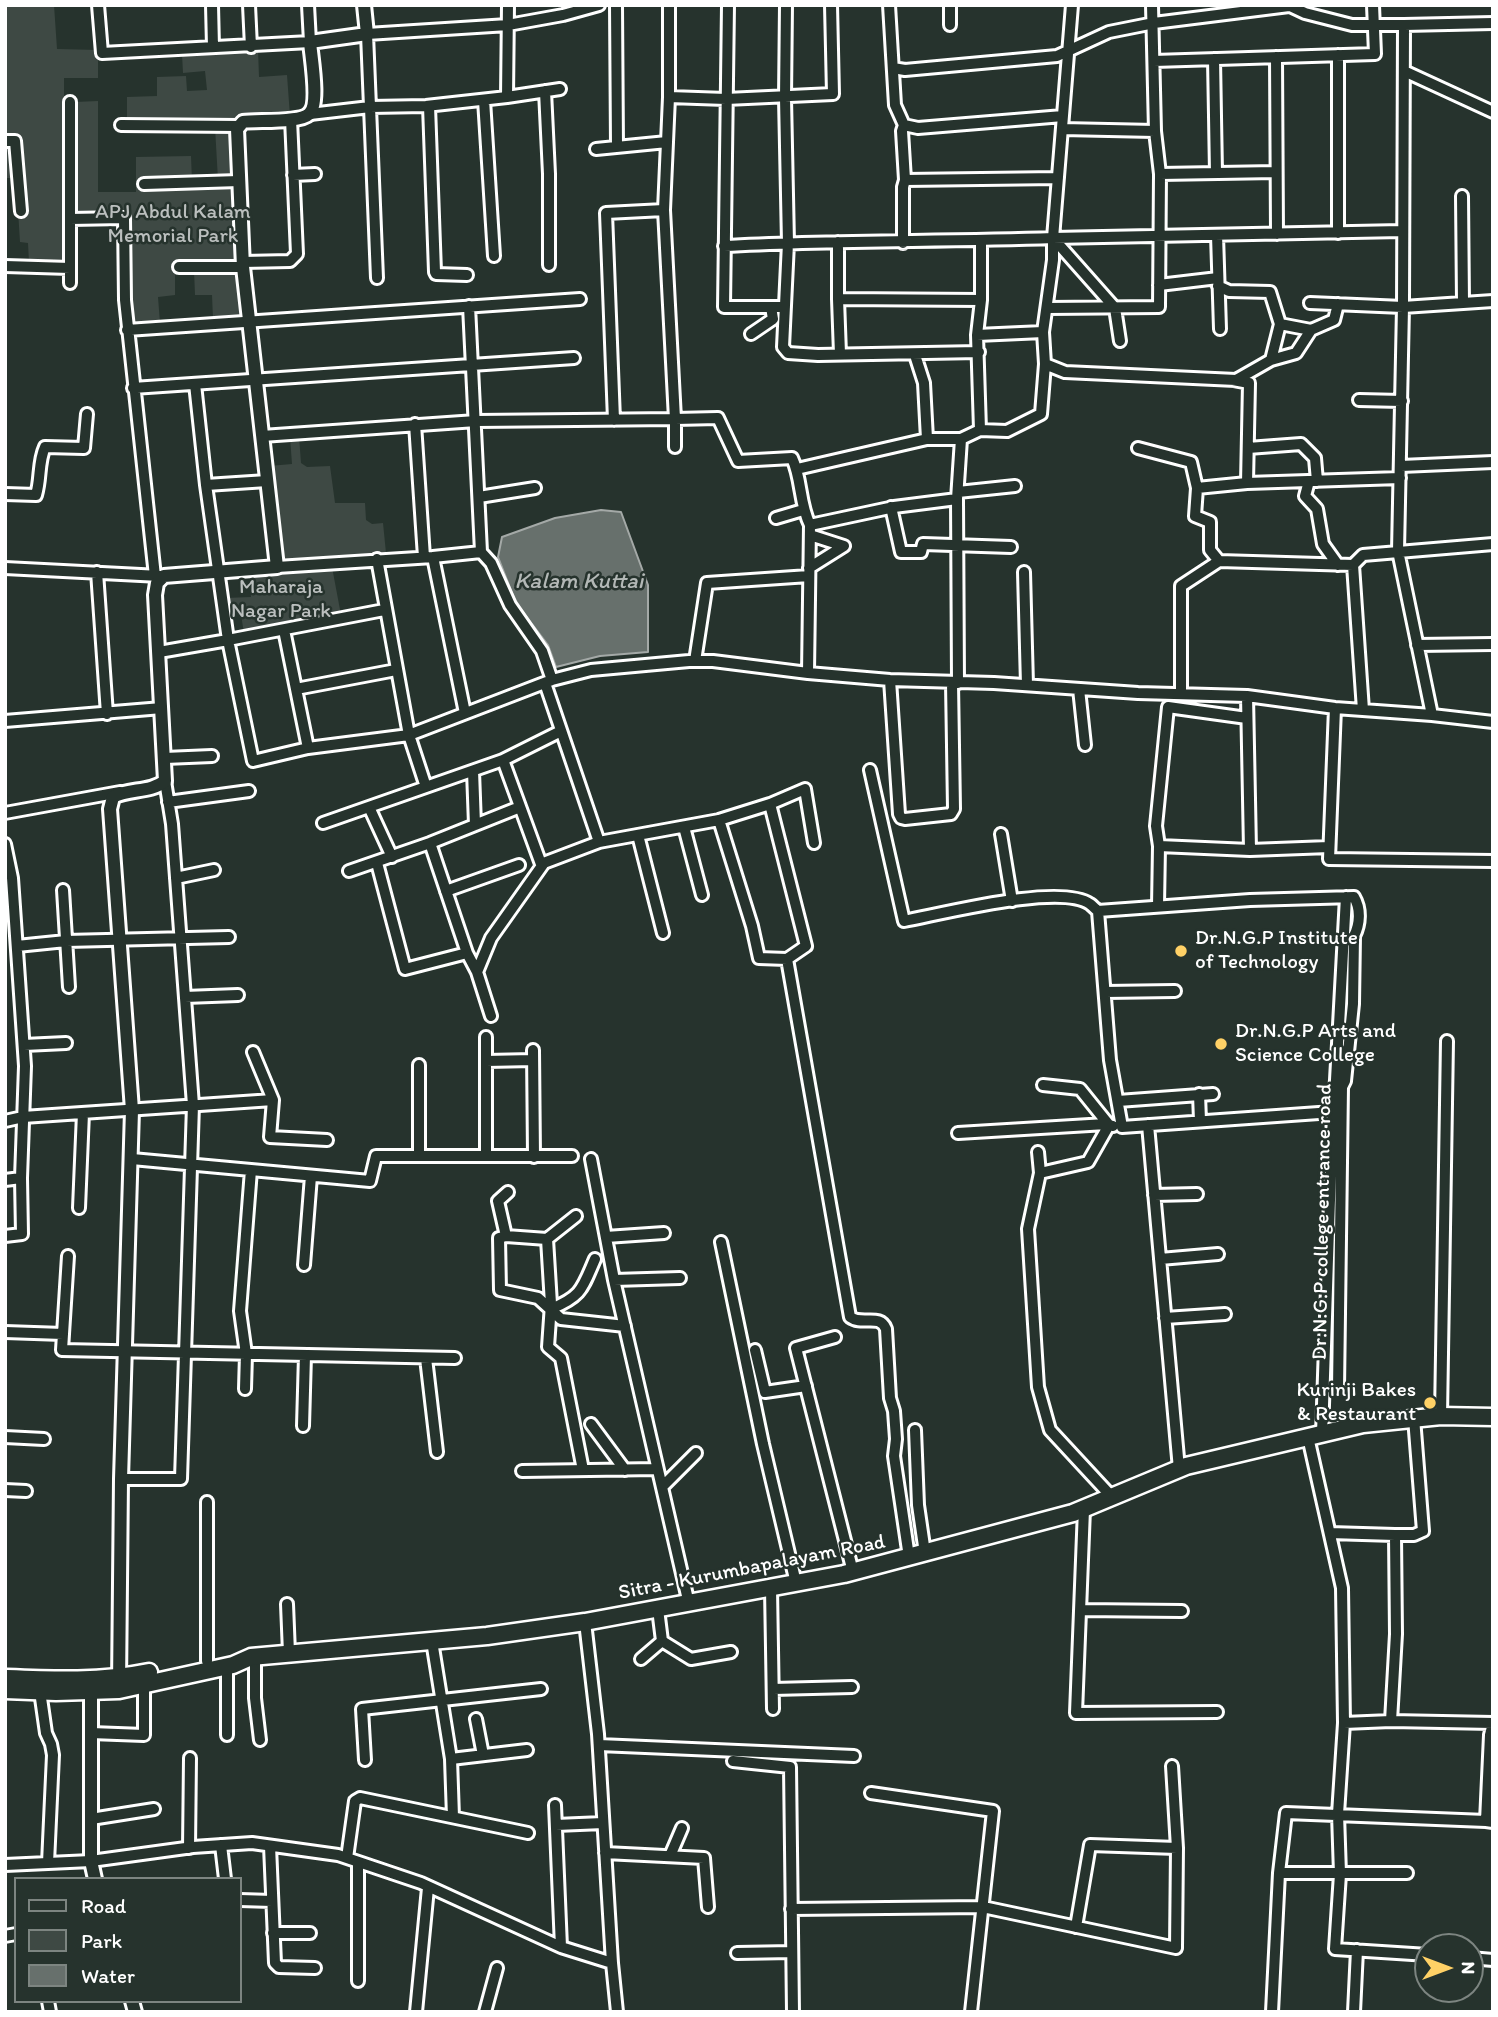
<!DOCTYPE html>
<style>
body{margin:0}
#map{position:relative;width:1498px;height:2017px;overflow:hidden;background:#26332d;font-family:Itim,sans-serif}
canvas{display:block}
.frame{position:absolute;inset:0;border:7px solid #fff;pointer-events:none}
.legend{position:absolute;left:14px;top:1877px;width:228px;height:126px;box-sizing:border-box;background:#26332d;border:2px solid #7d8581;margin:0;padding:9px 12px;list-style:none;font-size:21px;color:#fff}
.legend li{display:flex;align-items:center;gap:14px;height:35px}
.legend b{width:35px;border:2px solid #7d8581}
.north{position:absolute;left:1414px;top:1933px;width:70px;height:70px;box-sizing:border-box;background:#26332d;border:2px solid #7d8581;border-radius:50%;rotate:90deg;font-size:19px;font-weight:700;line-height:28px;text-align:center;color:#fff}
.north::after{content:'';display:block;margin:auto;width:24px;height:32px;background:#ffd166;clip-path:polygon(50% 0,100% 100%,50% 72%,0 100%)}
</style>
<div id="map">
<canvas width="1498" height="2017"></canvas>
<div class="frame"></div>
<ul class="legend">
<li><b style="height:9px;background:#26332d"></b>Road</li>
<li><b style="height:19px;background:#3e4944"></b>Park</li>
<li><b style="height:19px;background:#67706c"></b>Water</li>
</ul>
<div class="north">N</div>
</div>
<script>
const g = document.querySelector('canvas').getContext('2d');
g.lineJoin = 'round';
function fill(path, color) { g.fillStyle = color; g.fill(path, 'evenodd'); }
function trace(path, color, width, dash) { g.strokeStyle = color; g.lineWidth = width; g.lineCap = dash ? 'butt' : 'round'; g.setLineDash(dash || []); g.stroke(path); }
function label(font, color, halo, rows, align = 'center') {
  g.font = font + ' Itim,sans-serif'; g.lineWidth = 5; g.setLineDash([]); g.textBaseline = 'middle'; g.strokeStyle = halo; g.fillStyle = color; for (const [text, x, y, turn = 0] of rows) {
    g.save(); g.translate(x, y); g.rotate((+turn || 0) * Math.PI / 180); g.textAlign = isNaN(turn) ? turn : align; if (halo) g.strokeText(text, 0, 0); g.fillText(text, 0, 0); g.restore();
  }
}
fill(new Path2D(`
 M5,5H54L57,49L98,50V78H64V261L62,263L29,262L28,243L20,242L16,178H5Z
 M258,49L259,77L287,75L290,116L242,118L246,316L213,319L212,295H195L194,270L175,271V295L158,297L160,323L131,326L126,215H79L75,211V102L98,101V192H136V157L191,156L192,181L218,180L215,127H127V97L157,96V77L186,76L187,91L207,90L205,71L183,73L182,54Z
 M299,436L301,463L307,467L330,466L335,503H365L366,520L372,524L383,523L386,553L279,563L269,466L292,464L290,437Z
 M332,567L341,615L244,634L241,614L229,615L226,598L251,597L249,577Z`), '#3e4944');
const water = new Path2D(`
 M601,510L621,512L648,585V652L600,656L556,667L548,645L516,603L498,557L502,537L555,518Z`);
fill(water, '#67706c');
trace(water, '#a4a9a7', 2);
const minor = new Path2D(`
 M98,5L102,53L310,42L308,5
 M212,5L213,47
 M249,5L251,47
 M616,5L617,147
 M669,5V97L664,210L675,419L718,418L738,461L792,458C802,479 799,503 810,525L808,673
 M728,5L724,307H785
 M786,5L785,98L788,243L783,347L788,353L818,355L979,352
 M889,5L895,105L904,125L902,131L905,180L903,187V243
 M950,5V25
 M1288,5L1305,13L1352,25H1404
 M1338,55V233
 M1276,57L1277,234
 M1214,59L1216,173
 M1154,61L1375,54L1373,5
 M893,68L905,70L1057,56L1109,32L1154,23L1289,6
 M1404,71L1493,112
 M545,91L549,174V265
 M507,97L560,89
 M669,97L726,99L833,94L831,5
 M484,100L494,256
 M429,106L435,272L436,274L467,275
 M310,114L370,107L426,106L507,97L508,5
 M121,125L239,126
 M904,125L918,128L1063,116
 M1062,129L1155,131
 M5,141H15L21,211
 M596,149L667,142
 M1160,174L1276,172
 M293,175L315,174
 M905,180L1058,178
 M144,184L239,181
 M1462,196L1463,302
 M70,219V102
 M1217,235L1220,329
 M1053,238L1402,231
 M1053,238L1115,308L1120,341
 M838,242V299L981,300V240
 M724,246C833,240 943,242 1053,238L1072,5
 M243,262L290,261L297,254L291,119
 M5,266L70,268
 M179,267H243
 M377,278L367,34L508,25L563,15L599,5
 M70,283V219L124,218L125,300L155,576
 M1159,285L1218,278
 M1218,286L1229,291L1270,292L1280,324L1271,360
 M838,299L840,354
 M1310,303L1403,307L1493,301
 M469,306L481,552
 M1047,308L1159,307L1160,174L1155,131L1152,5
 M1280,324L1311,330
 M127,330L580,299
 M751,334L773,319L771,307
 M977,335L1043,332
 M915,355L924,383L927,439
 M1045,364L1065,372L1236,380L1271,360L1296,353L1311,330L1334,320L1338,304
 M1233,380L1249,383L1247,483
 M195,384L206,485
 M133,388L574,358
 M1359,400L1402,401
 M614,420L606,213L664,210
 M415,424L424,557
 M980,430L1007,431L1041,414L1045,364L1043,332L1053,260V238
 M262,436L476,421L675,419V447
 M1138,448L1191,462L1197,488L1195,516L1210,522V550L1219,561L1181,586V694
 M1248,448L1301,444L1315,458L1317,481
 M1401,466L1493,462
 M797,469L927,439H961L980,430L977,335L981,300
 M267,481L206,485L228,640L384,610
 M1309,481L1305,496L1317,509L1323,544L1338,565
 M1197,488L1247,483L1400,478
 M958,492L1015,486
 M5,494L36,495C41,479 38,462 45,447L84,448L87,414
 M479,497L535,488
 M891,507L901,552H921L923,544L1011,547
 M776,518L803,510
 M810,525L894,507L957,499
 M433,557L481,552L491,563L510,605L542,651L552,680
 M377,559L409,735L426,787
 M1219,561L1353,565L1363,555L1493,544
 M1353,565L1363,710
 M277,567L433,557L465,713
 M5,568L160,576
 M809,568L844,546L810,535
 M97,572L107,714
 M1024,572L1027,685
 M284,630L308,748
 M1417,645L1493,644
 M159,652L228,640L253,761L308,748L409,735L552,680L591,670L689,661H713L808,673L890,680L994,683L1138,693L1247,696L1335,708L1432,715L1398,551L1403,307L1404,25L1493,23
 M695,661L707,583L809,576
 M890,680L899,814L901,818L905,819L951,814L954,809L952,683
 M545,683L599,842
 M958,683L957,499L961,439
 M296,689L396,670
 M1079,689L1085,745
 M1247,696L1250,850
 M1335,708L1329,859L1493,861
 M1432,715L1493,722
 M5,721L162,708
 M165,758L212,756
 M503,760L561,731
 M870,770L904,921C942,914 1060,883 1090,904C1093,906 1095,909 1098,911L1110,1060L1122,1127L1333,1112
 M473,771L475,825
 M168,802L249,791
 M770,804L806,946L787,959L850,1317C862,1326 880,1313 886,1329L890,1398L894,1411L896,1439L894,1456L909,1557
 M369,807L392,857
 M5,813L120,792
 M719,820L752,926L759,958L787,959
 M323,823L503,760L541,864L599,842L719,820L770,804L805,789L814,843
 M684,827L702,895
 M1001,834L1012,901
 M638,835L663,933
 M430,843L467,953L477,972
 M5,844L12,878L25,1066L21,1178L22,1234L5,1236
 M1159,846L1250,850L1329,847
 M377,863L405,969L467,953
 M349,871L430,843L520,807
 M176,878L214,870
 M63,890L69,987
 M446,891L519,865
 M1158,906L1159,846L1156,826L1168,707L1247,718
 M1098,911L1250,900L1354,897C1361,909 1360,924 1354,936L1353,1004L1345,1081L1342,1087L1338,1389
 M17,946L66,941L229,937
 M1105,992L1175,991
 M185,997L238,995
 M491,1016L477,972L491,938L544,863
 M24,1045L66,1043
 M533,1050L534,1157
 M253,1052L273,1100L270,1137L327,1140
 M486,1061L533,1060
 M1199,1094L1200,1121
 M1118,1101L1213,1094
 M5,1121L23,1117L273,1100
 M1148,1125L1179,1469
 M958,1133L1106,1124L1113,1126
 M1038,1152L1040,1173L1028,1229L1038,1387L1050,1430L1112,1497
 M419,1155V1065
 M486,1156V1037
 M132,1159L370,1181L376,1156H572
 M591,1159L614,1280L689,1604
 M1040,1173L1088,1162L1109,1125L1080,1089L1043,1085
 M5,1180L21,1178
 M508,1192L498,1201L506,1236L499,1238L500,1290L538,1298L561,1319L625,1326
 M1154,1195L1197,1194
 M79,1208L83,1113
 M506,1236L547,1239L576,1216
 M606,1237L664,1233
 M547,1239L551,1304L548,1347L561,1358L583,1470
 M721,1242L763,1444L796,1583
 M1160,1259L1218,1254
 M304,1265L311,1176
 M614,1280L680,1278
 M551,1309C582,1296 582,1289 595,1259
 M1165,1318L1225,1314
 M5,1332L63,1334L68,1256
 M63,1334L62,1350L455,1358
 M835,1337L796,1348L853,1572
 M755,1350L765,1392L806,1386
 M426,1358L437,1452
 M245,1389L246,1354L240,1311L251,1170
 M1441,1416L1447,1041
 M591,1424L625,1470
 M303,1426L305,1355
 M915,1430L918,1505L925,1553
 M1322,1434L1333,1112L1336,1080L1346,897
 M5,1437L44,1439
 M1308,1437L1342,1588L1344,1723L1338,1814L1340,1874L1335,1949L1428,1955
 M522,1471L657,1469
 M121,1479H181L193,1105L172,824L165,781
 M662,1487L696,1453
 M5,1490L26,1491
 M207,1502V1661
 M1084,1509L1076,1713L1217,1712
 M1330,1533L1395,1535L1396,1634L1391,1721L1344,1723
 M1395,1535H1414L1423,1531L1414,1418
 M771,1588L773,1709
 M287,1604L289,1653
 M658,1609L662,1641
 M1080,1610L1182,1611
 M585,1622L598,1734L612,1963
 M432,1641L451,1759L453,1817
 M255,1656V1698L260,1740
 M641,1659L662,1641L691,1659L731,1652
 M227,1667V1735
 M773,1689L852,1687
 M40,1691L46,1733L51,1744L53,1755L48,1863
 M476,1719L483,1755
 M1391,1721L1493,1723
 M1493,1723L1490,1735L1486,1821L1493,1822
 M91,1733L144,1735V1684
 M599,1745L854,1756
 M451,1759L527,1750
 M365,1760L362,1709L541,1689
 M733,1761L790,1767L793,2012
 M871,1793L993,1811L971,2012
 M555,1805L561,1947
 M91,1819L154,1809
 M556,1825L603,1823
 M221,1845L225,1879
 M270,1846L275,1963L279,1967L315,1968
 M189,1848L190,1758
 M605,1853L704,1858L708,1907
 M670,1856L682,1828
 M347,1858L355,1801L360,1798L528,1833
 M5,1865L91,1861L193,1847L252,1843L338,1855L421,1883L561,1947L612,1963L617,2012
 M1279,1873H1407
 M240,1900L272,1901
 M791,1909L983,1907L1176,1948L1177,1848L1172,1766
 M1076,1927L1090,1845L1177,1848
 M273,1933H310
 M5,1936L16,1934
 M737,1953L792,1952
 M1470,1958L1493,1960
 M358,1981V1862
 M48,2001L50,2012
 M416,2012L428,1888
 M485,2012L497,1968
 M1272,2012L1279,1873L1286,1813L1486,1821
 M1354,2012L1357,1950`);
const tertiary = new Path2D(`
 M119,1686L121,1479L132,1110L110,809L113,797C129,788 150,793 165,781L155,595L157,583L164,576L277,567L243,267L237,129L243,122C257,120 300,123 309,114C320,105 311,56 310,42L367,34L364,5
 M91,1692V1861L95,1879
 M132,2001L135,2012`);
const primary = new Path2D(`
 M5,1678C54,1680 100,1682 149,1672
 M5,1690L56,1692L119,1690L233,1665L251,1657L487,1636L585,1622L844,1574L1073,1513L1186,1466L1363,1424L1441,1416L1493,1417`);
trace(minor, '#fff', 16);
trace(tertiary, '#fff', 18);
trace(primary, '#fff', 21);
trace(minor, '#26332d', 10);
trace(tertiary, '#26332d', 12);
trace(primary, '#26332d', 16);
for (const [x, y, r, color] of [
 [1181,951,7,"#ffd166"],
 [1221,1044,7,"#ffd166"],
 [1430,1403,7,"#ffd166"]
]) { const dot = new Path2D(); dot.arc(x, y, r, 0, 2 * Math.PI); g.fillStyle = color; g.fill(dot); trace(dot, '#26332d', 2.5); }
label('21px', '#bbbfbe', '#26332d', [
 ["APJ Abdul Kalam",173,213],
 ["Memorial Park",173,237],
 ["Maharaja",281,588],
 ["Nagar Park",281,612]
]);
label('21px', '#fff', '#26332d', [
 ["Dr.N.G.P Institute",1195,939],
 ["of Technology",1195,963],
 ["Dr.N.G.P Arts and",1235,1032],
 ["Science College",1235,1056],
 ["Kurinji Bakes",1416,1391,"right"],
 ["& Restaurant",1416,1415,"right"]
], 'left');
label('21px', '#fff', '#26332d', [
 ["Dr.N.G.P college entrance road",1323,1222,-89],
 ["Sitra - Kurumbapalayam Road",752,1568,-11]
]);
label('italic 23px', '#b3b8b6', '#26332d', [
 ["Kalam Kuttai",579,582]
]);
</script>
